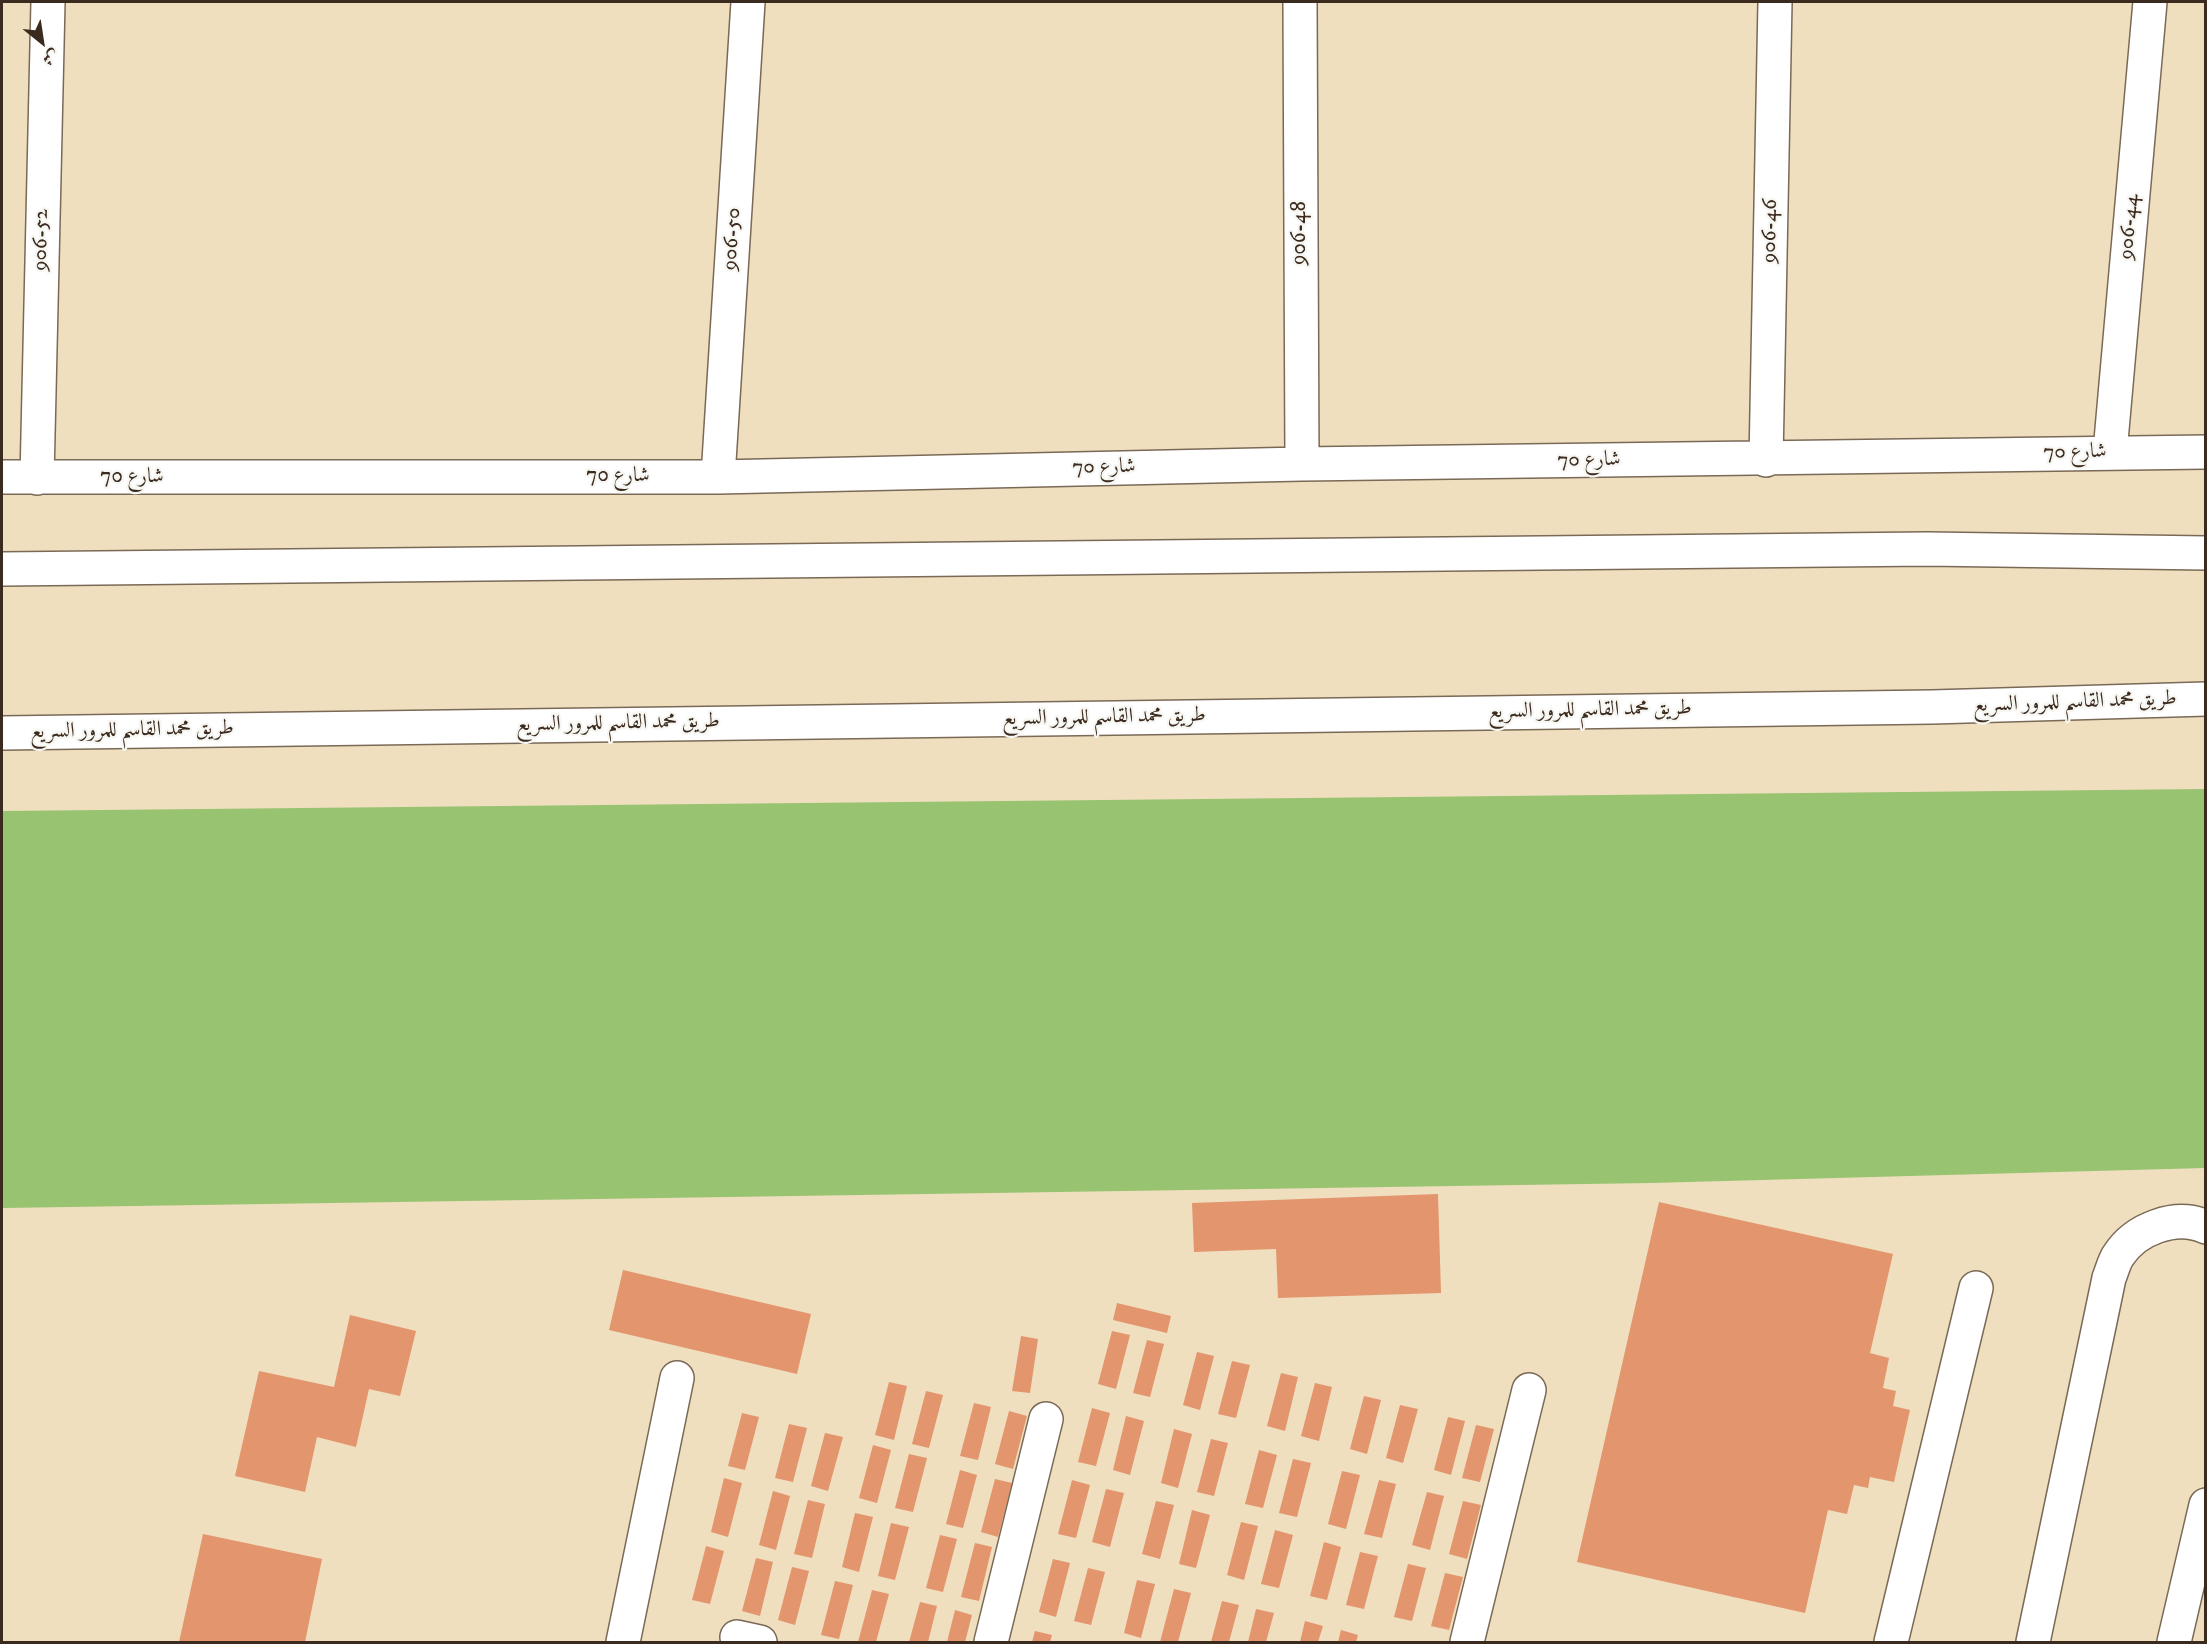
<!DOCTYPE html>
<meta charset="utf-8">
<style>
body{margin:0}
#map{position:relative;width:2207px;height:1644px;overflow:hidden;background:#efdfbf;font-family:"IM FELL DW Pica",Amiri,serif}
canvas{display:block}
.frame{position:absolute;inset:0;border:3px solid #3b2a1e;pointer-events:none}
.north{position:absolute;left:12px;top:12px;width:60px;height:60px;-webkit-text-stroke:4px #f6f6f2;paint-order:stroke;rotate:150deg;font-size:16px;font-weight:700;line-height:24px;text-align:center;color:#3b2a1e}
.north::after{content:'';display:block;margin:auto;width:21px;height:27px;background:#3b2a1e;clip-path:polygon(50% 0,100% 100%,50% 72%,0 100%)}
</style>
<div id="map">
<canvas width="2207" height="1644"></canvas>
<div class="frame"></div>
<div class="north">ش</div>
</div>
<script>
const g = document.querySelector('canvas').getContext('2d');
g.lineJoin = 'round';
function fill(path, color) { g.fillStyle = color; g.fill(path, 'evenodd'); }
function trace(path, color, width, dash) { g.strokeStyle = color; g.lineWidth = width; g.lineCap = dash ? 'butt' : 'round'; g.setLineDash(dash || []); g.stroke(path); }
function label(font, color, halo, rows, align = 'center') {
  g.font = font + ' "IM FELL DW Pica",Amiri,serif'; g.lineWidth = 4.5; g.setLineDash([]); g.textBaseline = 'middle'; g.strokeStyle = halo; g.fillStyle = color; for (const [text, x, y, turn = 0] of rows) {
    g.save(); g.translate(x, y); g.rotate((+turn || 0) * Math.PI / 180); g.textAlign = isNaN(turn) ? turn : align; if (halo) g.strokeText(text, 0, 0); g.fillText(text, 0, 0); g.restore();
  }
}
fill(new Path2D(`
 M2205,789V1168L1651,1183L2,1208V811Z`), '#98c370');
fill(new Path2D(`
 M1438,1194L1441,1293L1278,1298L1276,1249L1194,1252L1192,1203Z
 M1659,1202L1893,1254L1870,1353L1889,1358L1883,1388L1896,1391L1893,1406L1910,1410L1894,1482L1870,1477L1868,1488L1854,1485L1847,1514L1828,1510L1805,1613L1577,1562Z
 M623,1270L811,1314L797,1374L609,1330Z
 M1117,1303L1171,1316L1167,1333L1113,1320Z
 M350,1315L416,1331L400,1396L369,1389L356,1447L317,1437L305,1492L235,1476L259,1371L334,1387Z
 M1112,1331L1130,1335L1116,1389L1098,1384Z
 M1021,1336L1038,1339L1030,1393L1012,1391Z
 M1147,1340L1164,1344L1150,1397L1133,1393Z
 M1197,1352L1214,1356L1200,1410L1183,1405Z
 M1232,1361L1250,1365L1236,1418L1218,1414Z
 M1281,1373L1298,1377L1285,1431L1267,1426Z
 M889,1382L907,1386L894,1440L875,1435Z
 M1315,1383L1332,1387L1319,1441L1301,1436Z
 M926,1391L943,1395L929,1448L912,1444Z
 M1364,1396L1381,1400L1367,1454L1350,1449Z
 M974,1403L991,1407L978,1460L960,1456Z
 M1400,1405L1418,1409L1403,1463L1386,1458Z
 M1092,1408L1110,1413L1096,1466L1078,1462Z
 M1009,1411L1027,1416L1013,1469L995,1464Z
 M742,1413L759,1417L745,1470L728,1466Z
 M1126,1416L1144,1421L1130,1475L1113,1470Z
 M1448,1417L1465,1421L1451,1475L1434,1470Z
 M789,1424L807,1428L793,1482L775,1478Z
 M1476,1425L1494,1429L1480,1482L1462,1478Z
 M1174,1429L1192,1434L1178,1488L1161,1483Z
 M825,1433L843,1437L828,1491L811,1486Z
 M1211,1439L1228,1443L1214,1496L1197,1492Z
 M873,1445L891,1450L877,1503L859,1498Z
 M1259,1450L1277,1455L1263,1508L1245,1504Z
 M909,1454L927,1458L913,1512L895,1508Z
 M1293,1459L1311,1463L1297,1517L1279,1513Z
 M960,1470L977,1475L963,1528L946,1524Z
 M1342,1471L1360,1475L1346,1529L1328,1524Z
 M724,1478L742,1483L728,1537L711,1532Z
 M995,1479L1012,1483L998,1537L981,1532Z
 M1072,1480L1090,1485L1076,1538L1058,1534Z
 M1379,1480L1396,1484L1382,1538L1364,1534Z
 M1106,1489L1124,1493L1110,1547L1092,1542Z
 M773,1491L790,1496L776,1550L759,1545Z
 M1427,1492L1444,1496L1430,1550L1412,1545Z
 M808,1500L825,1504L812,1558L794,1554Z
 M1156,1501L1174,1505L1160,1559L1142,1554Z
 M1463,1501L1481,1505L1467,1559L1449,1554Z
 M1192,1510L1210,1515L1196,1568L1179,1564Z
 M855,1513L873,1517L859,1572L842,1567Z
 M1241,1522L1258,1526L1244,1580L1227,1575Z
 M891,1523L909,1527L895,1580L878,1576Z
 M1275,1530L1293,1535L1279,1588L1261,1584Z
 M203,1534L322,1559L305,1642H179Z
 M940,1535L957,1539L943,1592L926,1588Z
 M1324,1542L1341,1547L1327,1600L1310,1596Z
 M975,1543L992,1547L979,1601L961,1597Z
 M706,1546L724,1551L710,1604L692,1600Z
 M1360,1552L1378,1556L1364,1609L1346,1605Z
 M756,1558L773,1562L760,1616L742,1611Z
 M1053,1559L1070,1563L1056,1617L1039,1612Z
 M1408,1564L1426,1568L1412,1621L1394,1617Z
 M792,1567L809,1571L795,1625L778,1620Z
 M1088,1568L1105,1572L1091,1625L1074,1621Z
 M1445,1573L1463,1577L1449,1630L1431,1626Z
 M1137,1580L1155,1584L1141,1638L1124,1633Z
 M835,1581L853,1585L839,1639L821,1635Z
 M1174,1589L1191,1593L1178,1642H1160Z
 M872,1590L889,1594L876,1642H858Z
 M1222,1601L1239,1605L1229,1642H1211Z
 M920,1602L937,1606L928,1642H909Z
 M1256,1609L1274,1613L1266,1642H1248Z
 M955,1610L972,1615L965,1642H947Z
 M1305,1621L1323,1626L1318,1642H1300Z
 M1341,1630L1358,1635L1356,1642H1338Z
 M1035,1631L1052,1635L1050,1642H1032Z`), '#e3956d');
const minor = new Path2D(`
 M1300,2L1302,464
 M2110,452L2150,2
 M1766,460L1775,2
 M2,477H718L1302,464L2206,452
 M718,477L748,2
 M37,478L48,2
 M737,1637L760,1642
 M623,1642L677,1378
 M991,1642L1046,1419
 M1467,1642L1529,1390
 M1891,1642L1976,1288
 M2033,1642L2109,1278C2112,1271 2114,1262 2118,1256C2135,1229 2176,1213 2206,1227
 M2174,1642L2206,1505`);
const highway = new Path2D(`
 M2,569L1927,549L2206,553
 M2,733L1932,707L2206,699`);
trace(minor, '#7a6956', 36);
trace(highway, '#7a6956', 36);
trace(minor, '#fff', 33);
trace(highway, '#fff', 33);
label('21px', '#3b2a1e', '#f6f6f2', [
 ["906-44",2130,227,-85],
 ["906-46",1771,231,-89],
 ["906-48",1301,233,-90],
 ["906-50",733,239,-86],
 ["906-52",42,240,-89],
 ["شارع 70",2075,453,-1],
 ["شارع 70",1589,461,-1],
 ["شارع 70",1104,468,-1],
 ["شارع 70",618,477],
 ["شارع 70",132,478],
 ["طريق محمد القاسم للمرور السريع",2075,703,-2],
 ["طريق محمد القاسم للمرور السريع",1590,711,-1],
 ["طريق محمد القاسم للمرور السريع",1104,718,-1],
 ["طريق محمد القاسم للمرور السريع",618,724,-1],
 ["طريق محمد القاسم للمرور السريع",132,731,-1]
]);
</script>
